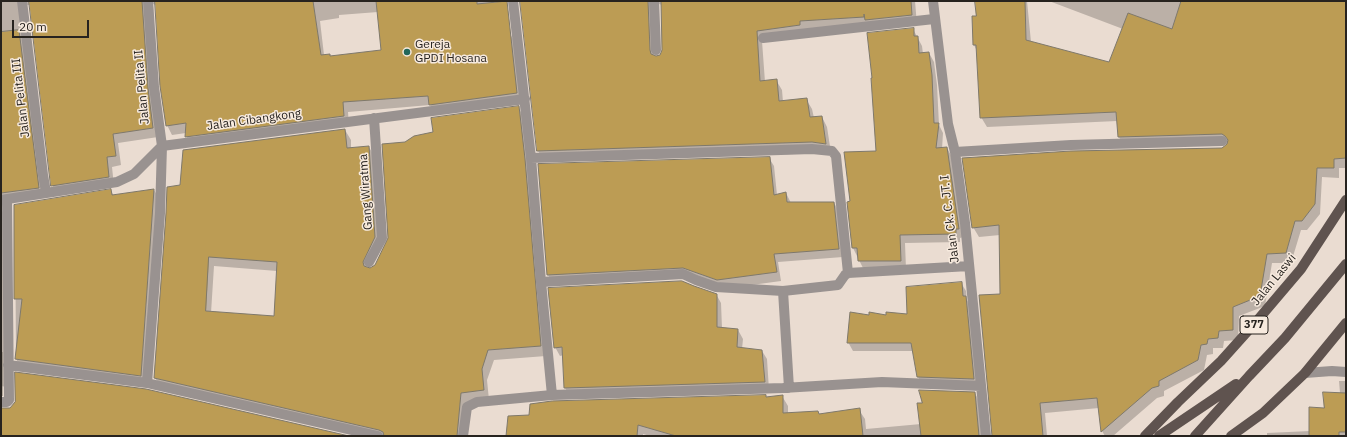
<!DOCTYPE html>
<style>
body{margin:0}
#map{position:relative;width:1347px;height:437px;overflow:hidden;background:#eadcd1;font-family:"IBM Plex Sans",sans-serif}
canvas{display:block}
.frame{position:absolute;inset:0;border:2px solid #27231f;pointer-events:none}
.scale{position:absolute;left:12px;top:20px;width:77px;height:18px;box-sizing:border-box;border:2px solid #27231f;border-top:0;padding-left:5px;font-size:12px;line-height:14px;white-space:nowrap;color:#27231f;-webkit-text-stroke:3px #f7eade;paint-order:stroke}
</style>
<div id="map">
<canvas width="1347" height="437"></canvas>
<div class="frame"></div>
<div class="scale">20 m</div>
</div>
<script>
const g = document.querySelector('canvas').getContext('2d');
g.lineJoin = 'round';
function fill(path, color) { g.fillStyle = color; g.fill(path, 'evenodd'); }
function trace(path, color, width, dash) { g.strokeStyle = color; g.lineWidth = width; g.lineCap = dash ? 'butt' : 'round'; g.setLineDash(dash || []); g.stroke(path); }
function label(font, color, halo, rows, align = 'center') {
  g.font = font + ' "IBM Plex Sans",sans-serif'; g.lineWidth = 3; g.setLineDash([]); g.textBaseline = 'middle'; g.strokeStyle = halo; g.fillStyle = color; for (const [text, x, y, turn = 0] of rows) {
    g.save(); g.translate(x, y); g.rotate((+turn || 0) * Math.PI / 180); g.textAlign = isNaN(turn) ? turn : align; if (halo) g.strokeText(text, 0, 0); g.fillText(text, 0, 0); g.restore();
  }
}
fill(new Path2D(`
 M1,1H494L491,64L510,34L515,42L522,103L435,114L430,105L348,112L349,126L191,146L186,136V133L172,135L167,125L156,5L153,4L158,137L118,143L121,165L112,167L114,186L58,195L52,185L30,5H24L44,197L6,203L1,207ZM378,12L382,51L331,57L330,55H324L320,21L339,18V15Z
 M521,1H915L917,25L762,41L765,82L776,80L782,90L783,102L806,99L812,109L814,118L822,117L827,127L831,153L544,161L538,151ZM659,4L662,5V54L657,57H654L653,12L654,8Z
 M976,1H1027L1031,42L1110,63L1123,29L1049,1H1346V168H1339V178L1322,177L1320,214L1307,230H1301L1291,263H1272L1265,306L1239,316L1238,340L1224,341L1223,348H1213V354L1207,355L1204,370L1164,391V396L1157,398L1113,436H1105L1102,431L1099,408L1045,413L1047,436H993L1001,295L1000,235L979,237L973,227L1222,148L1230,144L1124,147L1119,137L1117,121L987,127L981,117L977,51L974,45L977,17Z
 M913,29L922,46L923,54L929,53L934,62L937,85L939,125L943,133L942,149L947,148L952,157L963,237L960,238V242L905,243L906,269L864,270L853,248L851,202L877,152Z
 M518,107L524,117L546,356L494,360L487,380L489,400L466,403L463,436H372L161,388L155,378L180,186L345,130L351,140V149L369,147L374,156L380,247L369,270L375,266L389,238L405,143ZM214,266L277,271L274,317L211,313Z
 M769,158L774,166L777,195L786,193L791,203H834L839,211L843,257L778,262L781,281L722,289L688,276L553,283L548,275Z
 M154,190L160,200L147,386L22,370L16,359L15,205L111,191L114,196Z
 M1,209L6,217L7,387L1,386Z
 M961,283L966,291L967,300L970,305L978,387L923,385L918,377L913,351H853L848,342L869,316L908,315Z
 M716,294L721,303L722,328L738,330L743,339L742,349L762,351L767,359L769,390L570,396L565,388L564,355L560,356L555,347Z
 M1339,381H1346V436H1267V433L1310,431L1325,409L1340,393Z
 M975,393L980,403L984,436H650L643,434V436H507L782,396L788,406V413L820,415L859,410L865,419L866,429L921,424Z`), '#0003');
const building = new Path2D(`
 M29,1H142L148,88L153,128L113,134L116,156L107,157L109,177L51,186Z
 M155,1H313L321,55L330,54V56L381,50L376,1H477V4L507,1L517,93L429,105L428,96L343,102L344,116L185,137L186,123L166,126L160,86Z
 M520,1H648L650,50L651,54L656,56L660,55L662,50L661,1H911L912,15L865,20L864,14V17L800,21V25L757,31L760,81L777,79L779,101L807,98L810,117L822,116L826,144L812,142L537,151Z
 M975,1H1025L1026,40L1109,62L1128,13L1172,29L1181,1H1346V158L1334,159V168H1317L1315,204L1302,221H1295L1286,253L1267,254L1260,296L1233,307V330L1219,331L1218,338L1208,339L1207,344L1201,345L1198,360L1159,381V386L1152,388L1101,432L1097,398L1040,403L1043,436H992L979,295L1000,294L999,225L972,228L962,158L1071,151L1222,148L1227,144L1228,140L1225,136L1222,134L1118,137L1116,112L980,118L976,45H973L972,16H976Z
 M914,28V36H918L919,53L929,52L932,75L934,123H939L936,148L947,147L959,229H956V234L900,235L901,261H858L857,248H852L847,202L850,201L844,152L876,151L871,78H872L867,33Z
 M19,30L39,188L1,193V32Z
 M519,106L525,159L541,346L488,350L482,369L484,390L461,393L457,436H384L383,432L379,430L154,378L166,213L167,187L180,185L183,150L345,129L347,148L369,146L375,237L363,262L364,266L370,268L375,265L388,238L382,144L405,142L414,136L433,132L431,118ZM209,257L277,262L274,316L206,311Z
 M770,157L774,195L786,192L787,202H834L839,249L774,254L777,272L717,280L683,268L547,275L538,164Z
 M111,189L112,195L154,189L141,376L15,359L22,299H14V205Z
 M682,281L694,286L717,294V327L738,329L737,347L762,350L765,382L564,388L562,347L554,348L548,288Z
 M962,282L963,296H966L974,379L917,377L911,343H847L850,312L869,315V312L886,315V312L907,314L906,287Z
 M1,352H2V396H1Z
 M15,372L146,389L349,436H1V408H10L15,402Z
 M919,390L975,392L979,436H921L917,403H922Z
 M1323,392L1346,393V432H1339V436H1309V407L1324,408Z
 M766,395V397L783,395V413L818,411L819,414L860,408L863,436H676L638,425L637,436H506L508,416L529,415L530,404L552,401Z`);
fill(building, '#bc9c54');
trace(building, '#7e786b', 1);
trace(new Path2D(`
 M22,1L43,175L46,192
 M148,1L154,87L162,146L160,213L147,383L378,436
 M513,1L531,158L541,282L552,395
 M654,1L656,50
 M933,1L948,124L955,152L965,223L986,436
 M763,38L934,19
 M955,152L1071,145L1222,141
 M531,158L812,149L832,151L836,156L848,273
 M1,200L117,182L134,174L162,146L525,99
 M369,262L382,238L374,118
 M541,282L683,274L696,280L716,287L783,291L838,285L845,275L848,273L969,266
 M783,291L789,388
 M8,365L147,383
 M1305,373L1332,371L1346,372
 M1,402H7L9,400L7,200
 M463,436L467,407L477,402L552,395L783,388L882,382L981,386`), '#999290', 10);
trace(new Path2D(`
 M1145,436L1178,402L1221,361L1256,322L1301,269L1346,200
 M1159,436L1236,384
 M1195,436L1249,376L1285,338L1346,264
 M1231,436L1263,413L1305,373L1346,323`), '#5f534f', 10);
for (const [x, y, r, color] of [
 [407,52,4,"#22675a"]
]) { const dot = new Path2D(); dot.arc(x, y, r, 0, 2 * Math.PI); g.fillStyle = color; g.fill(dot); trace(dot, '#f7eade', 1.5); }
for (const [x, y, w] of [
 [1254,325,28]
]) { const box = new Path2D(); box.roundRect(x - w / 2, y - 9, w, 18, 3); g.fillStyle = '#f7eade'; g.fill(box); trace(box, '#27231f', 1); }
label('bold 11px', '#27231f', null, [
 ["377",1254,325]
]);
label('12px', '#27231f', '#f7eade', [
 ["Gereja",415,45],
 ["GPDI Hosana",415,59]
], 'left');
label('12px', '#27231f', '#f7eade', [
 ["Jalan Pelita II",142,87,-95],
 ["Jalan Pelita III",21,98,-97],
 ["Jalan Cibangkong",254,120,-8],
 ["Gang Wiratma",366,192,-94],
 ["Jalan Ck. C. JT. I",950,219,-97],
 ["Jalan Laswi",1274,280,-51]
]);
</script>
